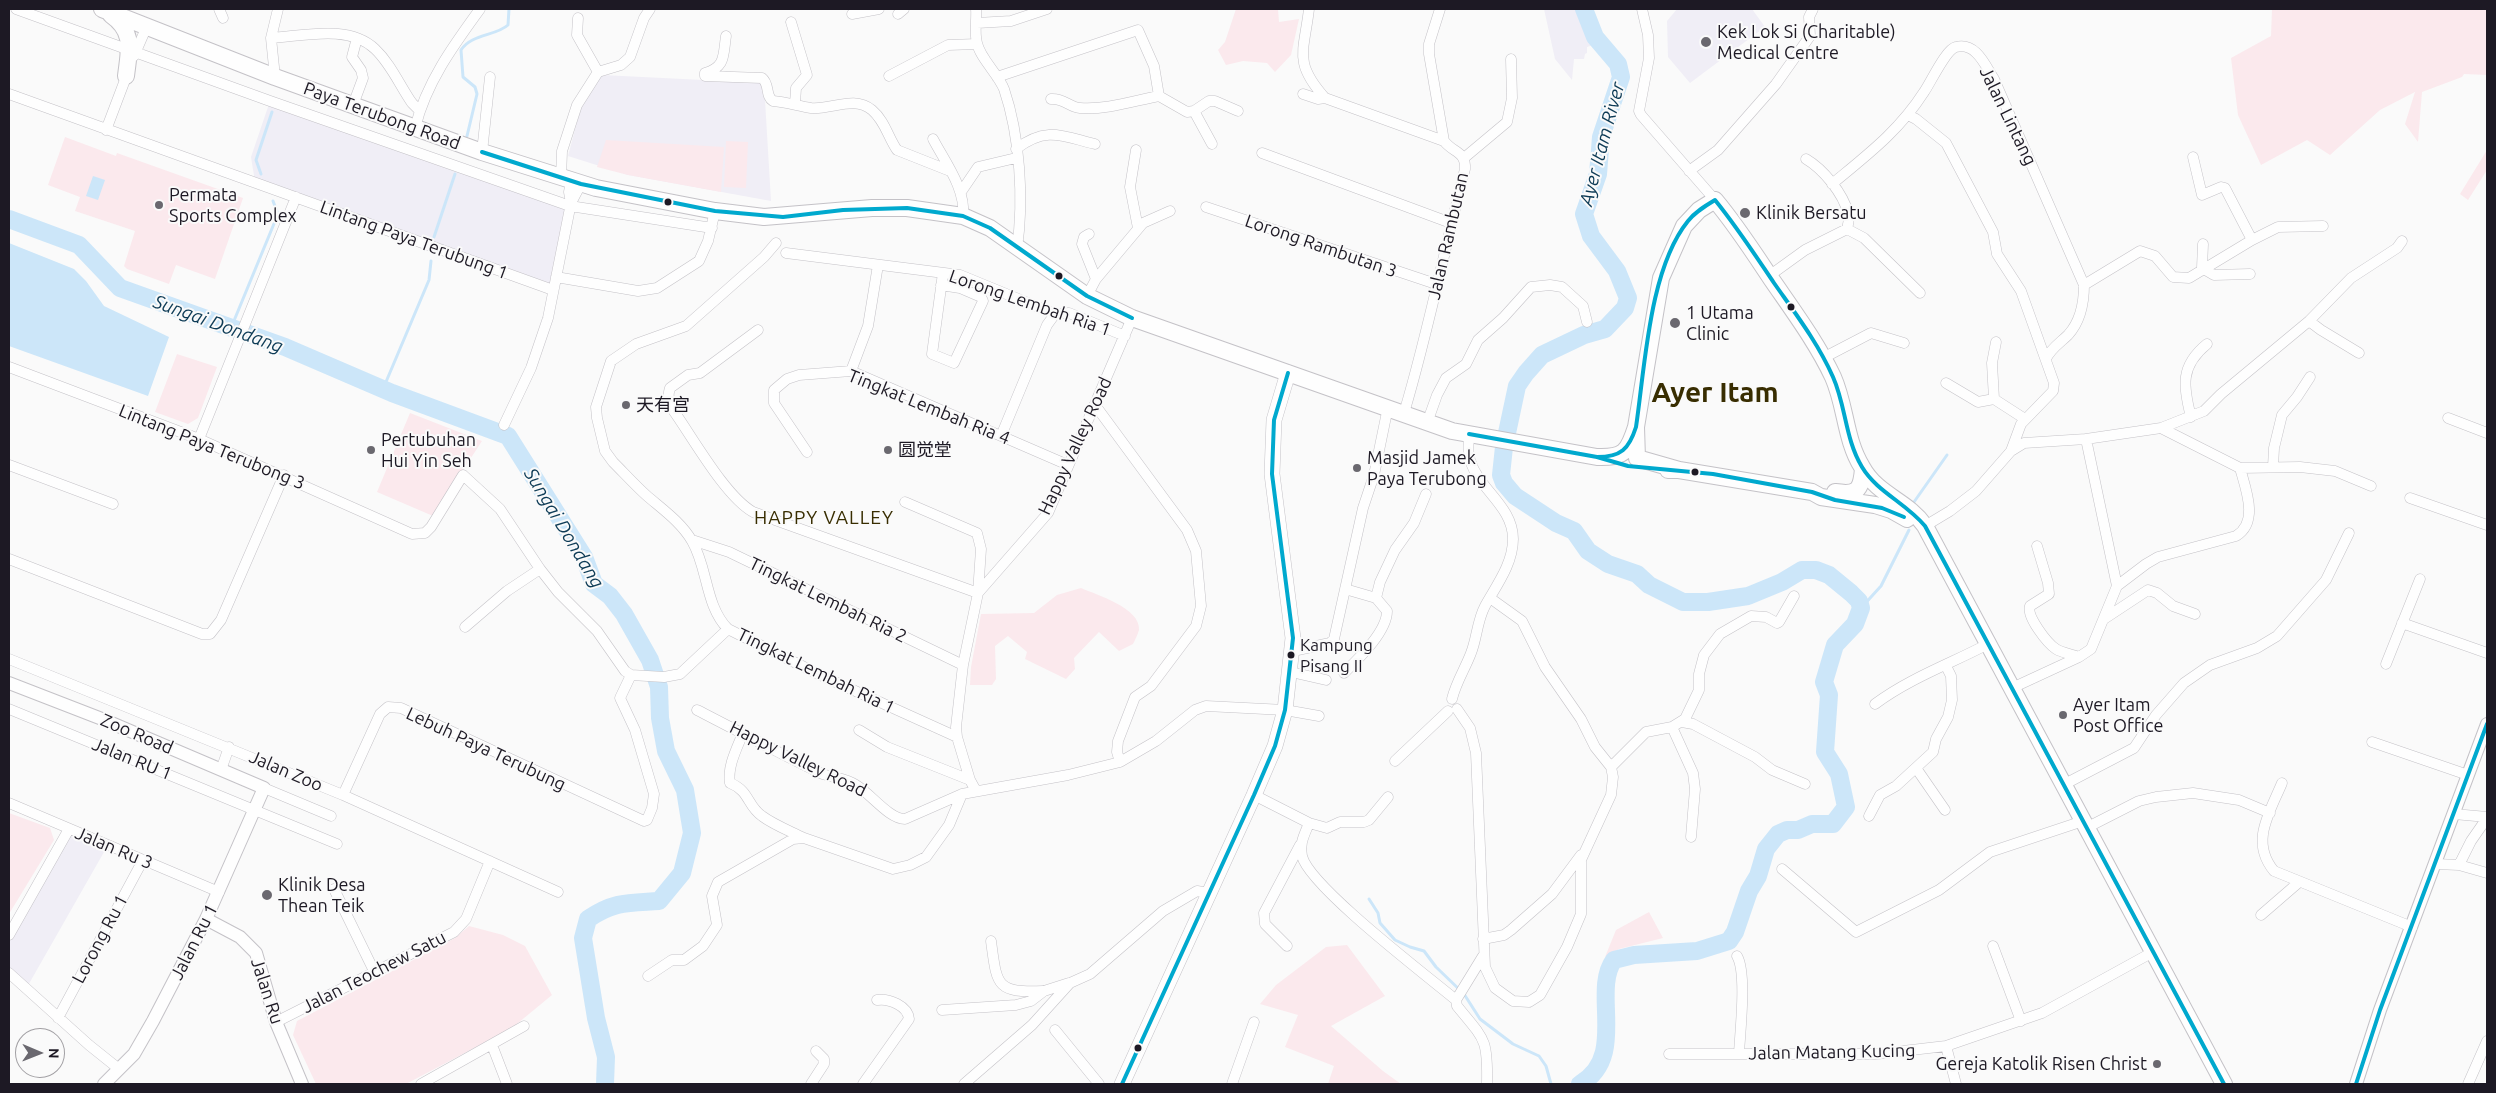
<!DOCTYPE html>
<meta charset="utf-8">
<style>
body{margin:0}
#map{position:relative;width:2496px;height:1093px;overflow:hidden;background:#fafafa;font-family:Ubuntu,sans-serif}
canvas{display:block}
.frame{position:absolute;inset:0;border:10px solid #1d1924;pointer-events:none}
.north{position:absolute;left:15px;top:1028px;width:50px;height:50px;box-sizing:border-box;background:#fafafa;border:1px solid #a2a0a4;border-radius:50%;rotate:91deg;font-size:14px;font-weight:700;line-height:20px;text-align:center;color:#1d1924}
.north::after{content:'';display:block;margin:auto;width:18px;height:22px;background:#6a686f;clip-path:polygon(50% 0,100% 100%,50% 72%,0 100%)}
</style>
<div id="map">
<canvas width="2496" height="1093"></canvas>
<div class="frame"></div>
<div class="north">N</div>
</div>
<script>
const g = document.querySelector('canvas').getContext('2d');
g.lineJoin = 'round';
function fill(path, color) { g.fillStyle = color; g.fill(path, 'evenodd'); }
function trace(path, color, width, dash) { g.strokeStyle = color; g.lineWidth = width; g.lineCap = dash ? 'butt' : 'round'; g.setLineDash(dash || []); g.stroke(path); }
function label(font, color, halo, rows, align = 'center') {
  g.font = font + ' Ubuntu,"Noto Sans SC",sans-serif'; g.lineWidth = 4; g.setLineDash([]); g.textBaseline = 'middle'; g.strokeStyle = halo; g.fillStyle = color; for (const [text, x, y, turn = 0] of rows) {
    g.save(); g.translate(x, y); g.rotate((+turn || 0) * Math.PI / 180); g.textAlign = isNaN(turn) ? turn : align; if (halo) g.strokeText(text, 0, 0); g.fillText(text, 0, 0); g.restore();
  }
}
fill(new Path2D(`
 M1544,9H1578L1593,45L1587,47V53L1585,54L1584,59H1574L1572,80L1555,59Z
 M1677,9H1752L1765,27L1690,83L1668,57L1667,21Z
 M602,75L764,83L771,201L628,175L568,156L582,103Z
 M270,101L570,206L553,290L255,182L251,157Z
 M69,829L108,845L26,989L9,973V935Z`), '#f0eef6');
fill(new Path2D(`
 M1236,9H1278L1279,22L1299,19L1291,55L1275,72L1267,63L1243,61L1226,65L1218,50L1225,42Z
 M2272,9H2487V75L2464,74L2462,77L2422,92L2418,142L2405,124L2415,92L2380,110L2330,155L2307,140L2261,165L2238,115L2231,58L2271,36Z
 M65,137L116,156L117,153L243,198L215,279L176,265L169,284L127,269L124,266L135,231L75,211L80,197L48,185Z
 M606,140L724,147L721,192L628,175L597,167Z
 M726,141L748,142L746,188L724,187Z
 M2487,150V170L2468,200L2460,194Z
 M177,354L217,367L198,418L188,424L155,412Z
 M410,413L482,441L433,516L377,492Z
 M1081,588C1097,595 1141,608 1139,630C1138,634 1135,640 1133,644L1119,651L1099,632L1074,658L1075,669L1066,679L1025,659L1027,652L1008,636L995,646L996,679L992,685H970L971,667L981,614L1034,613L1057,595Z
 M9,813L50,828L54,840L9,914Z
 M1649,912L1663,938L1619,949L1605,957L1616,930Z
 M469,926L503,935L525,946L552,995L512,1028L406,1084H316L293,1035L297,1021L455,938Z
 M1347,945L1385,996L1331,1026L1383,1071L1401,1084H1328L1334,1066L1285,1047L1298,1015L1260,1004L1276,985L1326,947Z`), '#fbe9ed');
fill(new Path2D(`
 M93,176L105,180L98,200L86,196Z
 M9,243L74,269L86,281L104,306L169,337L148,396L9,346Z`), '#cce6f9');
trace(new Path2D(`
 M467,136L477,94L475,87L463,77L461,50C471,34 496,36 508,25L509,9
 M261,174L256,160L272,112
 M434,237L455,174
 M231,328L278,214L273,201
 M383,389L429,280L431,261
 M1914,502L1947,455
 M1861,608L1881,586L1909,530
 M1369,899L1378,913L1380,923L1395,940L1410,947L1424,951L1436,967L1464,994L1480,1019L1513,1044L1539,1056L1546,1066L1551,1084`), '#cce6f9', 3);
trace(new Path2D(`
 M9,219L79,245L120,288L285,347L392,393L508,436L584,557L594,584L610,596L624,614L650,660L659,687L660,718L666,751L685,790L692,833L682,873L659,901C629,903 614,901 588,919L583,938L596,1018L606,1057L605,1084
 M1580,1084C1628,1057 1591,991 1614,960L1634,955L1697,951L1729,941L1735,932L1749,891L1758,876L1766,849L1778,834L1787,830H1798L1812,824H1833L1846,807L1839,774L1825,752L1829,695L1824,682L1835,645L1855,624L1861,608L1859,601L1851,593L1829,575L1816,570H1802L1782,582L1748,596L1708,602H1683L1649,585L1637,574L1608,564L1588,551L1574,531L1556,523L1515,496L1504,483L1501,475L1504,447L1517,386L1526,373L1542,355L1584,335L1605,329L1625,308L1628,298L1617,271L1591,236L1584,214L1598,174L1601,137L1621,77L1618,64L1595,37L1584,9`), '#cce6f9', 18);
const minor = new Path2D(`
 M16,9L270,101L570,206L712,228
 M219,9L223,18
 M976,9C977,19 974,33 977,43C980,58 998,74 1004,89C1020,136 1024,200 1017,248
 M1309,9C1304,52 1293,62 1325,98
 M1642,9L1648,35L1649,58L1639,111L1641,115L1715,200
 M852,14L879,9
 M898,14L904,9
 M578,18L577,35L598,72
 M791,22L807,75L796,88L795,104
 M977,23L1011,21L1047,9
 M726,36C723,55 726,67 705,73V76L762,78C770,84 765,96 773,101C786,102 798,106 811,108C832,110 854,95 872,110C885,121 888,137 897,150L950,171
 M271,38C303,36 349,24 375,49C391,64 400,86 412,103L419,110
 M134,56L147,26
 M889,76L948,45L977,44
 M275,77L271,38L278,9
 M997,77L1138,30L1154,66L1159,96
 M9,94L553,290
 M1303,94L1318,99L1325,98L1444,141
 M1051,99C1064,98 1069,107 1080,108C1106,110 1133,101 1159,96L1187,112L1194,111L1209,101H1215L1238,111
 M353,105L363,78L361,70L352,57L357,38
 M1194,111L1212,144
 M1908,115L1916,119L1946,143L1993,232L1997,254L2021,291L2054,383L2053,391L2021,424L2011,451
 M415,128C426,83 453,46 480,9
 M106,130L128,72
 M933,139C945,162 966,189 963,216
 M1016,149C1046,126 1062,136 1095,144
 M1136,150L1130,187L1138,228
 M482,152L490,77
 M1262,153L1451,223
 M2193,157L2202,195L2221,187L2225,188L2252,240
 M1464,158L1507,122L1512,98L1511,59
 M1689,171L1718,150L1776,84L1810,36L1809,17L1813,9
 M561,178L562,151L577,105L598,72L621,65L630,57L644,18L650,9
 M571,181L569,192L571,203
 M1832,184C1867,155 1899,131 1924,92C1931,82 1946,49 1956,47C1976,42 1985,65 1994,79L2084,285C2084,302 2080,322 2068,335C2061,342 2050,349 2046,359
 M961,192L978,167L1016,158
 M1206,207L1436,284
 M1847,229L1864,238L1920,293
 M776,243L764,257L686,326L636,344L611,361L596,407L597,418L605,451L613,462C624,473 635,485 646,495C662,509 681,522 692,541C708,568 705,606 728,629L820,675L957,737
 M2203,244L2202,268L2214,275L2250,274
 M786,253L960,275L1055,314L1069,313L1125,336
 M1769,276L1805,250L1847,229C1848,224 1850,219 1848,213C1843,193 1823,169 1806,159
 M556,277L638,291L657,288L699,261L708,241L715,211
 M1096,279L1143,223L1170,211
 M941,285L960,288L981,297L983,301L954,363L932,354L943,273
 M2084,285L2140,251L2155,256L2173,277L2189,278L2252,240L2278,227L2323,226
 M1087,296L1096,279L1082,244L1084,237L1089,234
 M2309,321L2321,330L2359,353
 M758,330L700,373L688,375L670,388C667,397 669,403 673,410C693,438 725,496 753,512L978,593L981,549L977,533L905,502
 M1823,358L1871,333L1904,343
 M9,367L199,439L412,534L425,533L431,527L463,475L500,509L540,569L558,592L597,631L625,671L631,675L664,677L680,674L728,629
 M851,371L868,326L878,265
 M1946,383L1978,402L1994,399L2025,419
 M1994,399L1992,363L1996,342
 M1095,405L1187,530L1196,551L1201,606L1196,626L1151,686L1135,697L1118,741L1117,752L1120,762
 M1404,413C1428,333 1444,251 1465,169C1466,151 1453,153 1444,141L1429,54V44L1440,9
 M2191,417C2183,386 2180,366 2207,344
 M2448,418L2487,433
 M1427,423L1437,395L1446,378L1466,364L1478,340L1503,318L1531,287L1550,285L1562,287L1583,306L1587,322
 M504,425L531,368L548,318L571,203L581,184
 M2161,428L2240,468L2300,467L2335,471L2371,486
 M1001,436L1047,325L1055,314
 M199,439L296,197
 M2086,439L2117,586
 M807,452L774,403V390L787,379L799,375L851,371L1068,465
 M9,465L113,504
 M2273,467L2274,448L2282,415L2297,397L2310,377
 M2410,498L2487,525
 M1925,526L1950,511L1976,491L2011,451L2024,443L2086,439L2161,428L2204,411L2221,394L2309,321L2351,278L2397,248L2402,241
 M692,540L729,552L963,665
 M2037,546L2048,583L2049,594L2030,606C2026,616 2047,643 2056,649C2062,653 2072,654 2079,657
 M9,559L202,634H210L221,620L284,475
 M1345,589L1376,598
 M2104,619L2148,590L2157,593L2173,606L2195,614
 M2402,623L2487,653
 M465,627L507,591L540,569
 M1293,651L1330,643L1334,639L1363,508L1374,475L1388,407
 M9,659L343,795L558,892
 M2386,664L2420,579
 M1291,672L1326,680
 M1344,673C1358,659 1387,632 1387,611L1376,598L1380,582L1395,550L1414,523L1426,494
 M2012,688L2079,657L2091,649L2117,586L2146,564L2158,557L2236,536C2259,522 2246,490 2240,468
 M1452,699C1456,682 1465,669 1471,653C1477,638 1477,621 1485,606C1496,586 1513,564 1513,539C1513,506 1479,490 1470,460C1467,452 1469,442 1469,434
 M1875,704C1910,678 1950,664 1988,644
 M9,709L337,844
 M1457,709L1470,728L1476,753L1485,967L1495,988L1513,1001L1529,1002L1540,995L1567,947L1581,914V860L1611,795L1613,777L1611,767L1595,747L1581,719L1545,667L1522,621L1490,598
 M697,710C738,731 779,753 820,773C832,778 845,778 856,785C871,794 889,819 905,819L962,794L1068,775L1120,762L1156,741L1195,710L1206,706L1285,710L1319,716
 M1682,722L1693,724L1755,757L1772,770L1805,784
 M1672,727L1693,773L1695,789L1691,837
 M859,730L887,747L970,780
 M743,733C737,748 727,767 730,783C750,791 747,806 762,816C774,825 790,831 804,838
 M2372,742L2468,775
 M1395,761L1448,711
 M1611,767L1646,732L1672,727L1685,719L1699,690V674L1704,655L1720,634L1751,616L1766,617L1777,623L1779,622L1794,596
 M1916,768L1945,810
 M221,770L229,747
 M2282,783C2269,814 2250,842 2274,871L2412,927
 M2063,785L2134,748L2156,715L2184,683L2210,665L2257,648L2277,636L2326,580L2349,533
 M264,788L331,816
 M976,791L970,780L957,737L956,727L963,665L978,593L1048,513L1132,318
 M343,795L380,714L388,707L401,708L644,821L647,820L652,808L654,794L635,730L620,698L631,675
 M1254,795L1309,823L1327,828L1340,822H1364L1369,820L1388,797
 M9,803L219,892
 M2454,814L2487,817
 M1869,816L1880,795L1896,786L1933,752L1936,739L1948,717L1952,700L1951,676L1946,666
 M1309,823C1305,834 1299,843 1302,856C1309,886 1426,975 1456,1000L1457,1006C1485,1040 1488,1039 1487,1084
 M2086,828L2139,801L2156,797L2193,793L2239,800L2270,813
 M2436,864L2459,865L2487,873
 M2459,865L2471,841L2487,818
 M1782,869L1856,932L1939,890L1990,852L2083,821
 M334,889L374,971
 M2261,915L2298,883
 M9,935L69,829
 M1483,939L1504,935L1511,930L1552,894L1581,855
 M991,941C997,986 996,993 1043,991
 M1287,946L1265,924L1264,913L1300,845
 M1993,946L2021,1021
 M1737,956C1747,973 1740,1032 1739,1054
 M9,973L89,1045L119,1069
 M648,976L672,960H684L703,946L717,925L712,896L718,882L793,839L804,838L893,869L910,865L926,857L949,825L962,794
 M1456,1000L1483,956
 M942,1010L1016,1005L1031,1001L1044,991L1069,983
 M58,1018L143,860
 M276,1022L454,932L466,919L490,861
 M1055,1030L1099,1084
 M492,1045L507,1084
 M1946,1046L1956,1084
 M1669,1054H1877L1946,1046L2042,1013L2153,952
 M421,1084L524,1026
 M811,1084L824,1064V1059L816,1051
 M863,1084L909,1019C908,1006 889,998 877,1000
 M964,1084L1032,1025L1070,983L1090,974L1163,911L1197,891L1209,893
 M1232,1084L1254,1022
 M2468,1084L2487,1041`);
const tertiary = new Path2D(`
 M9,683L102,719L264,788L206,919L153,1021L134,1054L104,1084
 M206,919L240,937L256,953L276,1022L302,1084
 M2356,1084L2380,1010L2487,724`);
const secondary = new Path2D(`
 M1122,1084L1254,795L1275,746L1285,710L1293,638L1272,474L1274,420L1288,373`);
const primary = new Path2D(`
 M102,9L275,77L482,152L596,188L715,211L764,217L872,208H907L963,216L990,228L1087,296L1132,318L1452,431L1597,457C1624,458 1628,452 1636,427
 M111,15C135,32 129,50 126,76
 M1668,470H1679L1812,492L1821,497L1875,505L1891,510L1907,519
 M1679,470L1637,458L1636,427L1661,278L1684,226L1699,210L1715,200C1736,225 1754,253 1772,280C1794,312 1817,343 1833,377C1846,406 1845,440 1862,467C1878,496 1907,500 1925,526L2224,1084
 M1835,492C1857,495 1861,491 1863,469`);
trace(minor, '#c4c2c7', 11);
trace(tertiary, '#c4c2c7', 14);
trace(secondary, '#c4c2c7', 16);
trace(primary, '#c4c2c7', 18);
trace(minor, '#fefefe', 10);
trace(tertiary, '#fefefe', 12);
trace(secondary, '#fefefe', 15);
trace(primary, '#fefefe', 16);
trace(new Path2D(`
 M482,152L581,184L715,211L783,217L843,210L907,208L963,216L990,228L1087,296L1132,318
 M1469,434L1597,457C1621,457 1629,449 1636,427C1645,367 1649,269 1688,221C1695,212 1705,206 1715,200C1737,227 1755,255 1774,283C1795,313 1818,343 1833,377C1846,406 1845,439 1862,467C1877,492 1906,503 1925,526L2224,1084
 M1597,457L1628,466L1713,474L1812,492L1835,500L1882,508L1904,517
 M1122,1084L1254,795L1275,746L1285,710L1293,638L1272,474L1274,420L1288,373
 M2356,1084L2380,1010L2487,724`), '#00a9ce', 4);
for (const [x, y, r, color] of [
 [1706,42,6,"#6a686f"],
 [668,202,4.5,"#1d1924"],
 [159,205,5,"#6a686f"],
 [1745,213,6,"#6a686f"],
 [1059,276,4.5,"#1d1924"],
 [1791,307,4.5,"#1d1924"],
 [1675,323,6,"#6a686f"],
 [626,405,5,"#6a686f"],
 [371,450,5,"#6a686f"],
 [888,450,5,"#6a686f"],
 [1357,468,5,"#6a686f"],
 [1695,472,4.5,"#1d1924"],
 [1291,655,4.5,"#1d1924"],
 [2063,715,5,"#6a686f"],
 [267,895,6,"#6a686f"],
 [1138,1048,4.5,"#1d1924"],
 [2157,1064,5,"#6a686f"]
]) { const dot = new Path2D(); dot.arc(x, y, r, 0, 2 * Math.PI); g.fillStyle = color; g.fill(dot); trace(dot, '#fafafa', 2); }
label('17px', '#1d1924', '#fafafa', [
 ["Kampung",1300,645],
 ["Pisang II",1300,666]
], 'left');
label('18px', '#1d1924', '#fafafa', [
 ["Kek Lok Si (Charitable)",1717,32],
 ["Medical Centre",1717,53],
 ["Permata",169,195],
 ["Sports Complex",169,216],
 ["Klinik Bersatu",1756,213],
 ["1 Utama",1686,313],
 ["Clinic",1686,334],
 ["天有宫",636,405],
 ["Pertubuhan",381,440],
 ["Hui Yin Seh",381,461],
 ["圆觉堂",898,450],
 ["Masjid Jamek",1367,458],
 ["Paya Terubong",1367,479],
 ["Ayer Itam",2073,705],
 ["Post Office",2073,726],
 ["Klinik Desa",278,885],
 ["Thean Teik",278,906],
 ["Gereja Katolik Risen Christ",2147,1064,"right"]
], 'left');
label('18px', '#1d1924', '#fafafa', [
 ["Paya Terubong Road",382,116,20],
 ["Jalan Lintang",2008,116,64],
 ["Jalan Rambutan",1448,236,-77],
 ["Lintang Paya Terubung 1",414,240,20],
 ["Lorong Rambutan 3",1321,246,19],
 ["Lorong Lembah Ria 1",1030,303,19],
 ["Tingkat Lembah Ria 4",929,407,22],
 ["Happy Valley Road",1075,446,-65],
 ["Lintang Paya Terubong 3",212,447,22],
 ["Tingkat Lembah Ria 2",828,600,26],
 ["Tingkat Lembah Ria 1",816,671,26],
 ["Zoo Road",137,734,23],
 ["Lebuh Paya Terubung",486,749,25],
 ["Jalan RU 1",132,759,22],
 ["Happy Valley Road",798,759,26],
 ["Jalan Zoo",286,771,23],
 ["Jalan Ru 3",114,848,23],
 ["Lorong Ru 1",100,939,-62],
 ["Jalan Ru 1",194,942,-63],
 ["Jalan Teochew Satu",374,972,-27],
 ["Jalan Ru",267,991,72],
 ["Jalan Matang Kucing",1832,1052,-1]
]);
label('italic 19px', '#0d3b56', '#fafafa', [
 ["Ayer Itam River",1602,144,-75],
 ["Sungai Dondang",218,324,20],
 ["Sungai Dondang",564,528,59]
]);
g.letterSpacing = '1px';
label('19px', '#382d01', '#fafafa', [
 ["HAPPY VALLEY",824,518]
]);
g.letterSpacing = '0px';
label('bold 28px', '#382d01', '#fafafa', [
 ["Ayer Itam",1715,393]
]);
</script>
